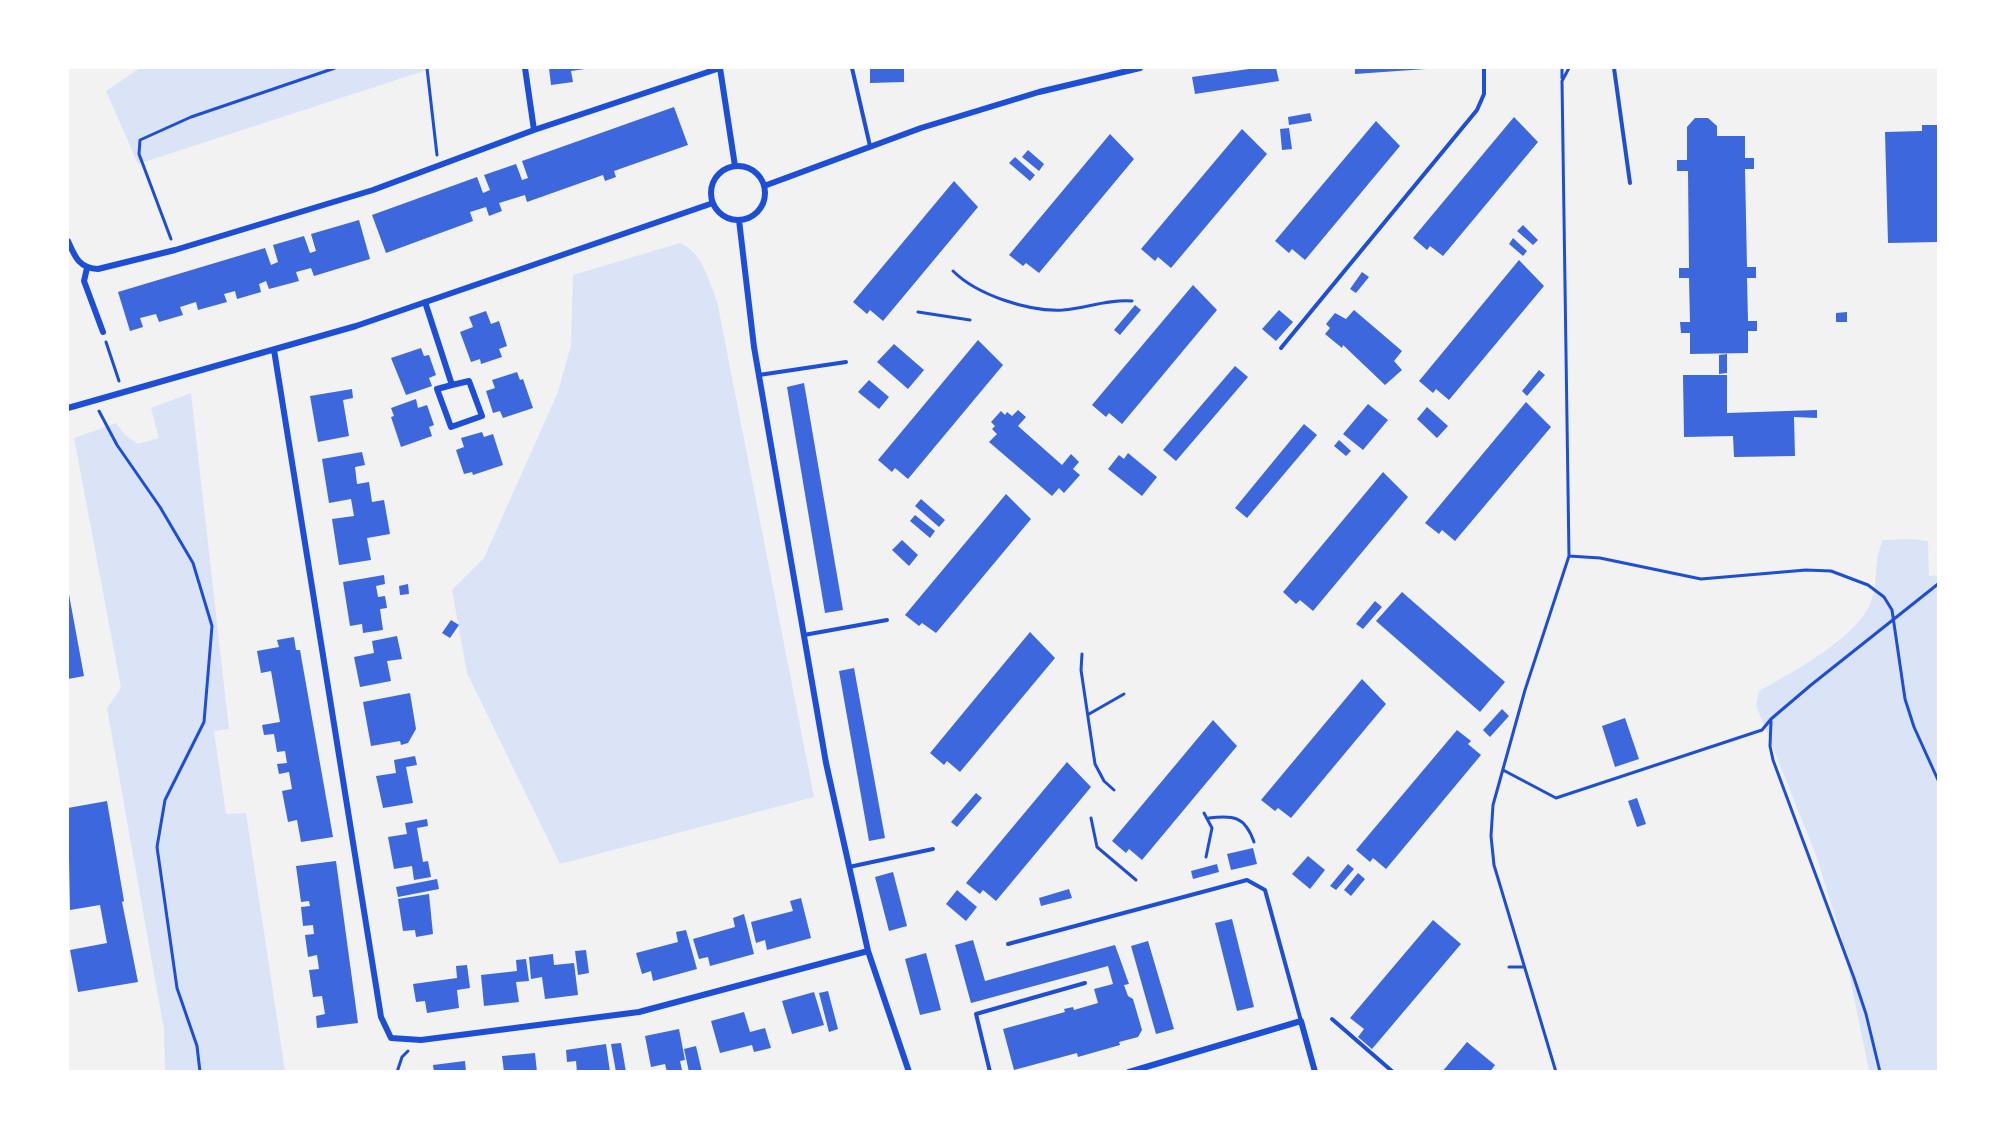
<!DOCTYPE html>
<style>
body{margin:0}
#map{position:relative;width:2006px;height:1139px;overflow:hidden;background:#f2f2f2;font-family:"Space Grotesk",sans-serif}
canvas{display:block}
.frame{position:absolute;inset:0;border:69px solid #fff;pointer-events:none}
</style>
<div id="map">
<canvas width="2006" height="1139"></canvas>
<div class="frame"></div>
</div>
<script>
const g = document.querySelector('canvas').getContext('2d');
g.lineJoin = 'round';
function fill(path, color) { g.fillStyle = color; g.fill(path, 'evenodd'); }
function trace(path, color, width, dash) { g.strokeStyle = color; g.lineWidth = width; g.lineCap = dash ? 'butt' : 'round'; g.setLineDash(dash || []); g.stroke(path); }
fill(new Path2D(`
 M140,68H433L138,164L106,91Z
 M680,243C703,253 708,279 717,301L814,797L560,864L467,673L452,590L484,558L558,392L571,345L573,275Z
 M191,393L229,729L214,731L226,814L246,813L285,1071H165L164,1030L107,708L121,688L74,438L116,423L125,435L138,444L159,438L151,408Z
 M1910,539L1928,541L1929,576L1938,575V1071H1869L1842,939L1817,858L1756,705L1759,691C1791,673 1861,636 1872,599C1879,579 1873,560 1883,540Z`), '#dbe4f7');
fill(new Path2D(`
 M549,68H585V69L571,71L573,82L551,85Z
 M870,68H904V82L870,83Z
 M1256,68H1276L1279,81L1195,94L1192,77Z
 M1355,68H1426V69L1355,74Z
 M674,107L688,145L614,171L616,177L605,181L603,175L527,202L525,195L499,203L502,211L489,216L486,207L470,212L473,221L386,253L372,215L477,177L483,193L490,190L484,175L516,164L522,180L528,178L522,161Z
 M1310,113L1312,121L1289,125L1288,117Z
 M1514,117L1538,142L1443,256L1430,246L1427,250L1413,238Z
 M1695,118H1708L1717,126V136H1745V158H1754V169H1745L1747,267H1756V278H1747L1748,321H1757V331H1748V353L1690,354V333H1681L1680,322H1690L1689,278H1679V268H1689L1688,171H1677V160H1687V127Z
 M1376,121L1400,146L1305,260L1292,249L1289,253L1275,241Z
 M1922,125H1938V242L1888,243L1885,132L1922,131Z
 M1289,128L1292,149L1282,150L1280,129Z
 M1242,129L1267,154L1171,268L1158,257L1155,261L1141,249Z
 M1110,134L1134,159L1039,273L1026,263L1023,266L1009,255Z
 M1028,150L1044,164L1039,171L1022,157Z
 M1015,157L1035,175L1030,181L1009,163Z
 M954,181L978,207L883,321L870,310L867,314L853,302Z
 M359,220L370,259L314,276L311,268L296,272L299,281L269,289L266,281L259,284L261,292L237,299L235,291L224,294L227,302L198,310L196,302L180,307L183,315L159,322L156,314L140,318L143,327L130,331L118,292L265,248L271,265L278,262L273,245L304,236L310,253L316,251L311,234Z
 M1523,225L1538,240L1533,245L1517,231Z
 M1513,238L1527,251L1523,256L1509,244Z
 M1519,260L1544,286L1449,400L1436,389L1433,393L1419,381Z
 M1362,272L1369,277L1356,293L1350,289Z
 M1193,285L1217,310L1122,424L1109,413L1106,417L1092,405Z
 M1135,305L1141,310L1120,335L1114,330Z
 M1279,310L1293,322L1276,341L1262,329Z
 M1354,310L1402,351L1394,361L1402,370L1385,385L1343,345L1342,348L1325,334L1330,328L1326,324L1335,313L1346,319Z
 M486,311L491,324L499,321L507,346L499,349L502,357L481,364L480,359L471,362L460,332L473,327L469,317Z
 M1847,312V322H1836V313Z
 M978,340L1003,365L908,479L895,468L892,472L878,460Z
 M894,344L924,370L908,389L877,362Z
 M421,348L424,356L429,355L436,375L429,378L432,386L406,395L391,358Z
 M1727,354V373L1719,374V355Z
 M1235,366L1248,377L1176,461L1163,450Z
 M1539,370L1545,375L1527,396L1522,391Z
 M517,372L520,380L523,379L533,408L503,418L500,411L493,413L486,391L495,388L492,380Z
 M1683,375H1727V413L1817,410V418L1794,417L1795,456L1734,457L1733,436L1684,437Z
 M869,380L889,397L879,409L858,392Z
 M804,383L843,610L825,613L787,387Z
 M352,389L353,398L343,400L349,436L318,442L310,396Z
 M416,399L418,408L427,405L434,425L429,427L432,436L401,447L391,417L394,416L391,408Z
 M1526,402L1551,427L1455,541L1442,530L1439,534L1425,523Z
 M1368,404L1388,420L1363,450L1343,434Z
 M1427,407L1448,426L1437,438L1417,419Z
 M1018,410L1026,417L1018,426L1062,465L1071,454L1079,462L1073,469L1080,475L1064,493L1059,488L1052,496L989,442L997,434L992,429L995,426L991,422L1001,411L1005,415L1007,412L1012,416Z
 M1304,424L1317,435L1247,518L1235,508Z
 M482,432L484,437L493,434L503,465L473,475L472,472L464,474L456,450L464,447L461,438Z
 M1339,440L1351,451L1346,456L1334,446Z
 M362,452L365,465L355,467L357,484L369,482L372,502L384,500L390,534L367,538L371,560L339,565L332,519L354,516L351,499L329,503L322,459Z
 M1128,453L1157,477L1142,496L1108,469L1119,455L1124,459Z
 M1383,472L1408,497L1313,611L1300,600L1296,604L1283,592Z
 M1006,494L1031,519L936,633L922,623L919,626L905,615Z
 M921,499L945,520L939,527L915,506Z
 M915,515L935,531L930,538L910,521Z
 M902,540L918,555L909,566L892,550Z
 M384,575L385,584L376,586L378,597L385,596L387,608L380,609L383,630L363,633L362,624L350,626L343,582Z
 M408,584L409,594L400,595L399,586Z
 M68,589L84,676L68,679Z
 M1402,592L1505,682L1480,712L1376,621Z
 M1375,601L1382,607L1363,629L1356,624Z
 M451,620L459,625L450,638L442,633Z
 M1030,632L1055,658L960,772L947,761L944,765L930,753Z
 M397,636L402,659L387,661L391,681L360,687L354,657L374,653L372,641Z
 M294,637L296,650H300L333,837L301,842L297,820L288,822L282,791L292,789L289,772L279,774L277,764L287,763L285,751L277,752L274,734L264,735L262,725L280,722L271,671L261,673L257,651L279,647L277,640Z
 M854,668L885,838L869,841L839,671Z
 M1362,679L1386,704L1291,818L1278,808L1275,811L1261,800Z
 M410,693L416,729L408,743L401,745L400,741L371,746L363,702Z
 M1502,709L1509,716L1490,737L1483,730Z
 M1625,718L1639,759L1615,767L1602,726Z
 M1213,720L1237,746L1142,860L1129,849L1126,853L1112,841Z
 M1457,730L1471,741L1468,744L1481,755L1386,869L1373,858L1370,862L1356,850Z
 M415,756L417,765L406,767L413,803L383,808L376,776L396,773L394,760Z
 M1067,762L1091,787L996,901L983,890L980,894L966,883Z
 M976,793L982,798L957,827L951,822Z
 M1637,798L1646,824L1637,827L1628,801Z
 M107,801L124,901L122,902L138,982L78,992L70,950L107,943L100,905L70,910L68,808Z
 M427,819L428,826L417,828L423,862L428,861L431,877L414,880L412,866L394,869L388,837L407,834L405,823Z
 M1253,848L1257,864L1231,870L1227,854Z
 M1308,856L1325,870L1310,889L1292,874Z
 M336,861L358,1023L317,1028L316,1016L325,1014L322,996L313,997L309,970L319,969L317,955L308,957L305,935L314,934L313,925L303,926L301,907L310,906L309,901L301,902L296,866Z
 M1217,864L1219,872L1193,879L1191,871Z
 M1348,864L1354,869L1336,890L1330,886Z
 M893,872L907,926L889,931L875,877Z
 M1358,873L1365,879L1351,896L1344,890Z
 M437,879L439,889L398,897L396,887Z
 M1069,889L1072,898L1041,906L1039,898Z
 M957,890L977,907L966,921L946,904Z
 M429,894L433,934L416,937L415,930L403,931L398,899Z
 M801,898L811,938L767,950L765,940L756,943L751,922L793,911L790,901Z
 M744,914L754,954L710,966L708,957L699,959L693,939L735,927L733,918Z
 M1232,919L1254,1007L1237,1011L1215,923Z
 M1433,920L1461,944L1372,1049L1358,1037L1364,1029L1350,1018Z
 M686,930L697,969L653,981L651,971L642,974L636,953L678,942L676,932Z
 M973,940L985,981L1115,945L1129,984L1124,985L1128,996L1133,999L1142,1030L1138,1037L1119,1042L1120,1045L1078,1057L1077,1053L1014,1070L1003,1029L1065,1012L1064,1009L1073,1007L1074,1010L1098,1003L1094,989L1113,984L1108,966L971,1003L955,945Z
 M1148,941L1174,1029L1156,1034L1131,946Z
 M586,950L589,973L578,975L575,951Z
 M926,953L941,1010L920,1015L905,959Z
 M553,954L554,965L574,963L578,995L545,999L542,977L531,979L529,957Z
 M526,959L529,981L516,982L519,1002L484,1006L481,975L517,971L516,960Z
 M467,965L470,988L457,990L459,1008L427,1013L425,1001L416,1002L413,984L457,978L456,966Z
 M828,991L838,1029L829,1032L819,993Z
 M814,992L824,1025L792,1034L782,1001Z
 M744,1012L750,1032L765,1028L771,1048L754,1052L752,1045L720,1053L711,1021Z
 M679,1029L685,1060L680,1061L682,1070L667,1072L665,1064L651,1067L645,1036Z
 M1467,1042L1495,1065L1490,1072H1442Z
 M621,1043L626,1072H616L611,1044Z
 M606,1044L610,1072H577L576,1061L567,1062L566,1050Z
 M696,1046L702,1072H689L684,1049Z
 M535,1053L537,1072H504L502,1056Z
 M465,1061L466,1072H434L433,1065Z`), '#3d67dc');
trace(new Path2D(`
 M427,68L437,155
 M1562,68V78
 M171,239L139,154L140,140L191,117L335,68
 M953,271C977,295 1029,312 1063,310C1087,308 1108,299 1132,301
 M918,312L970,320
 M106,342L119,381
 M99,411L117,445L160,507L193,563L212,626L204,722L165,800L157,847L177,988L197,1046L200,1072
 M1569,556L1600,558L1701,579L1806,570L1831,571L1868,585L1884,597L1892,610L1905,699L1914,727L1938,780
 M1082,654L1081,670L1095,764L1104,781L1114,790
 M1089,714L1124,694
 M1771,721L1770,746L1773,760L1854,978L1866,1014L1880,1072
 M1503,770L1556,798L1762,730L1771,719L1811,685L1938,584
 M1204,813L1212,828L1206,857
 M1091,818L1097,847L1136,880
 M1209,818C1233,815 1245,816 1254,842
 M1509,967H1523
 M397,1072L402,1057L408,1051
 M1556,1072L1494,865L1491,836L1493,805L1525,690L1569,556L1562,81L1569,68`), '#1d4ed8', 3);
trace(new Path2D(`
 M852,68L870,146
 M1614,68L1630,183
 M1281,348L1477,110L1484,94V68
 M759,375L846,362
 M804,635L887,620
 M849,867L933,849
 M1008,944L1247,880L1265,890L1301,1021
 M1332,1019L1393,1072
 M990,1072L976,1014L1085,983`), '#1d4ed8', 4);
trace(new Path2D(`
 M525,68L534,130
 M720,68L735,166
 M711 193a27 27 0 1 1 54 0a27 27 0 1 1-54 0Z
 M764,186L921,128L1039,92L1140,68
 M739,220L754,347L826,763L868,951L909,1072
 M68,241C75,257 79,268 98,269L175,250L373,190L534,130L720,68
 M87,268L84,281L103,332
 M425,302L452,385L437,389L451,427L482,416L469,381L452,385
 M274,350L381,1017L391,1038L421,1040L639,1012L868,951
 M68,408L356,326L713,203
 M1129,1072L1301,1021L1315,1072`), '#1d4ed8', 6);
</script>
